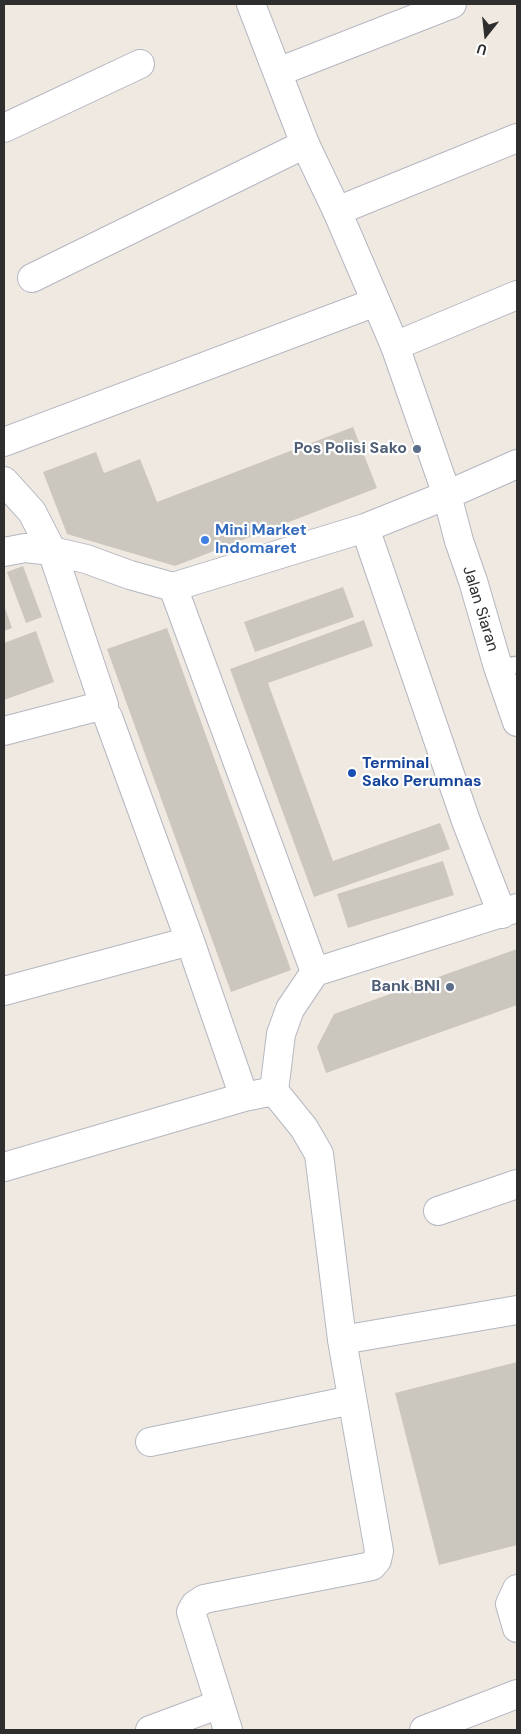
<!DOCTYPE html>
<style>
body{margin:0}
#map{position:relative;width:521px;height:1734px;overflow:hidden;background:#efe9e1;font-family:"DM Sans",sans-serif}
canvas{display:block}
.frame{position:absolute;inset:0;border:5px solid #2e2e2e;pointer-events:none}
.north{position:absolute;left:461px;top:10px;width:50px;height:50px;-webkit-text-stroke:4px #fff;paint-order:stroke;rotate:196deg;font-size:14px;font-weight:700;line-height:20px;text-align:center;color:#2e2e2e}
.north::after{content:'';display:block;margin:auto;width:18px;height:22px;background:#2e2e2e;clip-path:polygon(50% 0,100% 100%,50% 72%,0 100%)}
</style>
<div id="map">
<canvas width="521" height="1734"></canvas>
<div class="frame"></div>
<div class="north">U</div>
</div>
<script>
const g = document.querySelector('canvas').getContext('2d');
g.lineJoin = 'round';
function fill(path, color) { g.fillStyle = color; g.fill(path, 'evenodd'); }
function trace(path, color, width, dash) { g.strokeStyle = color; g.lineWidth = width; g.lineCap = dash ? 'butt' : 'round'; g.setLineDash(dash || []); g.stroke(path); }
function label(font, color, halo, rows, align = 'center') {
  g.font = font + ' "DM Sans",sans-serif'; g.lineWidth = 4.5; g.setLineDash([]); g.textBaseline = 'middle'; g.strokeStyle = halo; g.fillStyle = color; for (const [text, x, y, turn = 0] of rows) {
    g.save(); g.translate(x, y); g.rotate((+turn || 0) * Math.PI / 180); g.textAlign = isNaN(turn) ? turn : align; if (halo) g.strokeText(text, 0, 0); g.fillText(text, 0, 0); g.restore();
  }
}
fill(new Path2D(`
 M353,427L377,488L175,566L67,534L43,472L96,452L104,473L140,459L157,502Z
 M23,566L42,617L26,623L7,572Z
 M343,587L354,617L255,652L244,622Z
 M4,605L12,628L4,631Z
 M364,620L373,646L268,683L333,861L440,823L450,849L314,897L230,669Z
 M167,628L291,970L231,992L107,649Z
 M36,631L54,682L4,700V643Z
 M443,861L454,895L348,928L337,894Z
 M517,949V1005L326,1073L317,1047L334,1014Z
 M517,1362V1545L439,1565L395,1393Z`), '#cbc7bf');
const lane = new Path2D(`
 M498,667L517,665`);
const street = new Path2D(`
 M278,72L452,4
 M4,128L140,64
 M337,211L517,138
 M32,278L305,144
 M395,346L517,295
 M4,442L376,302
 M4,481L32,512L52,551L104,705L4,731
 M365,528L466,821L502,914
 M4,552L25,548L52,551L86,559L130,575L173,587L365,528L447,495
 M173,587L315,972
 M108,717L190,941L244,1097
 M4,991L190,941
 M4,1167L244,1097L274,1091L281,1034L290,1009L315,972L517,908
 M438,1211L517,1184
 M342,1340L517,1310
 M150,1442L352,1400
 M517,1589L510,1604L517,1628
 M150,1730L220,1704
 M228,1730L191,1612L195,1605L204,1599L372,1566L377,1560L379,1551L342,1340L319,1154L304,1128L274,1091
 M424,1730L517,1694`);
const secondary = new Path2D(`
 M251,4L305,144L337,211L395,346L447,495L459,541L473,581L498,667L517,722
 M447,495L517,464`);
trace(lane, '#b4b7c1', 19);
trace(street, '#b4b7c1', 30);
trace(secondary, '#b4b7c1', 30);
trace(lane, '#fff', 16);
trace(street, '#fff', 28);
trace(secondary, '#fff', 28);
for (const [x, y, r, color] of [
 [417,449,5,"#5c6f8a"],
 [205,540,5,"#3f7fe0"],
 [352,773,5,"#1a4fb4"],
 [450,987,5,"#5c6f8a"]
]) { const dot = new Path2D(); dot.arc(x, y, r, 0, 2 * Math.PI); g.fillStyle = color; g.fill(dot); trace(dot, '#fff', 2); }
label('bold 16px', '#4e5e75', '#fff', [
 ["Pos Polisi Sako",407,449],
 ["Bank BNI",440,987]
], 'right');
label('bold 16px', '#366cbe', '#fff', [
 ["Mini Market",215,531],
 ["Indomaret",215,549]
], 'left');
label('16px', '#2e2e2e', '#fff', [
 ["Jalan Siaran",480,609,73]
]);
label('bold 16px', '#164399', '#fff', [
 ["Terminal",362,764],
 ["Sako Perumnas",362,782]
], 'left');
</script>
